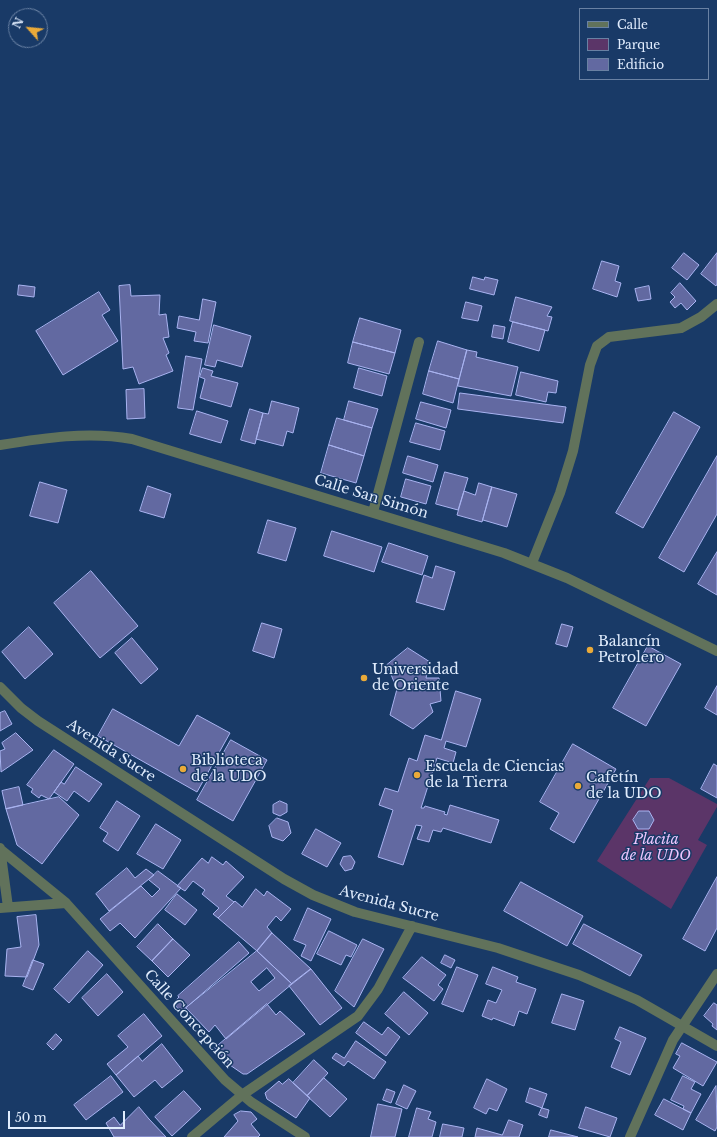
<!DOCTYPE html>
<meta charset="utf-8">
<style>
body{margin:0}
#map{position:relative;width:717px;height:1137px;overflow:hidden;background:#193a67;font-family:"Libre Baskerville",serif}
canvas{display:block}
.legend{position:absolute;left:579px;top:8px;width:130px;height:72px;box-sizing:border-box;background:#193a67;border:1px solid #6981a3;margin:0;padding:5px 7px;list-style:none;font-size:12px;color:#e0ecfd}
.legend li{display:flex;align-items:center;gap:8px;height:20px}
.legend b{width:20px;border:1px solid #6981a3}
.north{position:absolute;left:8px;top:8px;width:40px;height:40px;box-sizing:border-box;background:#193a67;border:1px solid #6981a3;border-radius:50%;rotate:297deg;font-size:11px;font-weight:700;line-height:16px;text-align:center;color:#e0ecfd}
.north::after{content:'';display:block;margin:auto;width:14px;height:18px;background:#eaaa39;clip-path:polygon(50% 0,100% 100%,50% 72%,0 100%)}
.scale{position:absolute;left:8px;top:1111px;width:117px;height:18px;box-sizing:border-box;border:2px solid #e0ecfd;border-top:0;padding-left:5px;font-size:12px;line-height:14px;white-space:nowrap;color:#e0ecfd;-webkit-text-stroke:3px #193a67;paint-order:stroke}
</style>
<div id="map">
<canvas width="717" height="1137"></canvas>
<ul class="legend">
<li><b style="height:5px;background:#61725b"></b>Calle</li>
<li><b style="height:11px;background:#5b3568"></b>Parque</li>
<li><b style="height:11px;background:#6269a1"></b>Edificio</li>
</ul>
<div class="north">N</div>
<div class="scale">50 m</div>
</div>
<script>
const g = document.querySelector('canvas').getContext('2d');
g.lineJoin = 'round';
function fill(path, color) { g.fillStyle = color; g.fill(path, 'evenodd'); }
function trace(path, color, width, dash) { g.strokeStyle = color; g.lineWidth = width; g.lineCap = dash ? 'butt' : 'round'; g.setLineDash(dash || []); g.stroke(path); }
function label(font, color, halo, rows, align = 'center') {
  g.font = font + ' "Libre Baskerville",serif'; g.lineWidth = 3; g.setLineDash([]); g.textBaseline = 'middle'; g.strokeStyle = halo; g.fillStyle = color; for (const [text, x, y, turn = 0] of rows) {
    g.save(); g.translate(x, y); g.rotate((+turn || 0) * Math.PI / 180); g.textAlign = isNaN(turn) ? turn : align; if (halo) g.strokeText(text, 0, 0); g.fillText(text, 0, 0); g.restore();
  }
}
fill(new Path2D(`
 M650,778H669L717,804V807L698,840L707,845L671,909L597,861Z`), '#5b3568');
const building = new Path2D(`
 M684,253L699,265L687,280L672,268Z
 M717,253V284L716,286L701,274Z
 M602,261L619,266L615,281L621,283L617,297L593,289Z
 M473,277L484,280L485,277L498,280L494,295L470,289Z
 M680,283L696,301L687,310L681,303L675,308L670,302L675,297L671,293Z
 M19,285L35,287L34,297L18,295Z
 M130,285L131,296L160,295L159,315L166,314L169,337L163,338L169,353L166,355L173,371L139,384L133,367L123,369L119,286Z
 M649,286L651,299L638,301L635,289Z
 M99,292L110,310L102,315L118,341L63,375L36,331Z
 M516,297L552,307L547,316L552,317L548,331L510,321Z
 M203,299L216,302L208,343L194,341L196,332L177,328L179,316L199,320Z
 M466,302L482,306L478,321L462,318Z
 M360,318L401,330L395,353L353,342Z
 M513,322L545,330L539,351L508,342Z
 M214,325L251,336L242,367L217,360L215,367L205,365Z
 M494,325L505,327L503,339L492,337Z
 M438,341L467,350L459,379L429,371Z
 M353,342L395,353L389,374L348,363Z
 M467,350L477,352L476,357L518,367L511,396L458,386Z
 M186,356L202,359L193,410L178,408Z
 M203,368L213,371L211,376L238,383L231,407L200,398L205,379L200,377Z
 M359,368L387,376L382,396L354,388Z
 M429,371L459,379L453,403L423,394Z
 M521,372L558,381L556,393L548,392L546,402L516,395Z
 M144,389L145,418L127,419L126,390Z
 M460,393L566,407L563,423L458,409Z
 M272,401L299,408L293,433L287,431L283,446L256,439L263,413L268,414Z
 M349,401L378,409L372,428L344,420Z
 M421,402L451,410L446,428L416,419Z
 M250,409L263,413L255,444L241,440Z
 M197,411L228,421L221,443L190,434Z
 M674,412L700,427L643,528L616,513Z
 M337,418L372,428L364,456L329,445Z
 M416,423L445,431L440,450L410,442Z
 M329,445L364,456L356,483L321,473Z
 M408,456L438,465L433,482L403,473Z
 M717,456V514L684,572L659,558Z
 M445,472L468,478L458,510L436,504Z
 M406,479L431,486L426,504L401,497Z
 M40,482L67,490L58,523L30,516Z
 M479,483L492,487L482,522L457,515L464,491L475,495Z
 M148,486L171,494L164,518L140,511Z
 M492,487L517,494L507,527L483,520Z
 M268,520L296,528L286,561L258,553Z
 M332,531L382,547L374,572L324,556Z
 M389,543L428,556L422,575L382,562Z
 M717,552V595L698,584Z
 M436,566L455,572L444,610L416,602L424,575L432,578Z
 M91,571L138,626L100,658L54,603Z
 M262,623L282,629L274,658L253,651Z
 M562,624L573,627L567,647L556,644Z
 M29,627L53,654L25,679L2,652Z
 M132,638L158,669L141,684L115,653Z
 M648,646L681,664L646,726L613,708Z
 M408,648L430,662L426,678H439L441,701L430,704L433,712L413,729L390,715L397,689L387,665Z
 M717,686V715L705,708Z
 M456,691L481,699L466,747L446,741L444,748L456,752L453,763L437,758L421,808H424L425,806L445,812L444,814L447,815L450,805L499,820L491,843L443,828L441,832L433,830L429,842L417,839L422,826L416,825L403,865L378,857L393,810L379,805L385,788L398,792L409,758L417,761L425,735L441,740Z
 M113,709L179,746L197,715L230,733L197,792L98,736Z
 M5,711L12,724L0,731V713Z
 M16,733L33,750L1,772L0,751L5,749L2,743Z
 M231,740L267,760L233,821L197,800Z
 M573,744L616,769L574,843L550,829L559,813L540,802Z
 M54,750L74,764L49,799L41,795L39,798L31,792L33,789L27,785Z
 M714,764L717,766V798L701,789Z
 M76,767L102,784L89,802L74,791L67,801L54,792L61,782L64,784Z
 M19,787L23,805L6,809L2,791Z
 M59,797L79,815L42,864L17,845L6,809Z
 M117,801L140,816L118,851L103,841L108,833L100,828Z
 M280,801L287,804V812L280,816L273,813V805Z
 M639,811H649L654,820L649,829H638L633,820Z
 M277,818L288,822L291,833L283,841L272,837L269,826Z
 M156,824L181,840L163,869L137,854Z
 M316,829L341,843L327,867L302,854Z
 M351,856L355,862L352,869L345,871L340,864L343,857Z
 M212,857L223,865L226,861L244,877L226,896L234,902L218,918L213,914L219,908L202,894L205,890L193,881L185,891L177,886L202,858L208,863Z
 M127,868L135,878L146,869L154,875L109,911L96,894Z
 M158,871L181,888L135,938L120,923L110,931L100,919L141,886L152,897L160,889L149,880Z
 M717,877V928L705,951L683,939Z
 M521,882L583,916L567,946L504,911Z
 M256,889L264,896L267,891L291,909L281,921L276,916L267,927L272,933L257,951L218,918L235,901L242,907Z
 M177,894L197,910L185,925L165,910Z
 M308,908L331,919L311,961L301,956L306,945L294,940Z
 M36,915L39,945L27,977L5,976L7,949L21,947L17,917Z
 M158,924L173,939L152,961L137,947Z
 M584,924L642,955L630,976L573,944Z
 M329,931L357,945L351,957L346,955L341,965L317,954Z
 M272,933L311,969L292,984L257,951Z
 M173,939L190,955L168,977L152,961Z
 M363,939L384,949L354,1007L335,991Z
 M239,942L249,953L181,1012L173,1003L179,997L178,996Z
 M88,951L103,965L69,1003L54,989Z
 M257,951L292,984L226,1039L215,1025L209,1032L186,1008ZM267,968L275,978L259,991L251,982Z
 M445,955L455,960L451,968L441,963Z
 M422,957L446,975L438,985L443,989L434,1001L403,978Z
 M33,960L44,964L33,990L23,986Z
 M457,967L478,975L463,1012L442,1004Z
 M493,967L518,977L516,982L536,989L527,1014L519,1011L514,1026L493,1018L492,1020L482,1016L488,1000L496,1003L502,990L486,984Z
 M311,969L342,1008L320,1025L289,986Z
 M107,974L123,992L98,1016L82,998Z
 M404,992L428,1013L409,1035L385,1014Z
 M562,994L584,1001L575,1030L552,1023Z
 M714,1003L717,1005V1030L712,1026L713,1024L704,1016Z
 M267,1004L276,1015L280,1011L305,1034L247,1074H243L227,1063L215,1048Z
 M144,1014L162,1036L116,1075L107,1064L128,1047L118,1036Z
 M364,1022L382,1035L388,1027L400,1037L386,1056L356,1033Z
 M620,1027L646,1038L630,1075L611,1067L621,1042L615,1039Z
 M56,1034L62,1040L53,1050L47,1044Z
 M356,1041L386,1062L374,1079L348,1061L344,1066L332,1058L336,1053L344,1058Z
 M682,1043L717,1062L703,1086L673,1068L680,1056L676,1054Z
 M162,1044L183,1071L162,1088L155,1080L134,1097L116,1075L138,1056L142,1061Z
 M314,1060L328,1073L307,1096L293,1083Z
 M111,1076L123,1092L86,1120L74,1105Z
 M683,1076L695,1082L691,1089L701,1094L691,1113L683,1109L684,1106L671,1100Z
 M324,1078L347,1099L330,1117L307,1096Z
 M289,1079L310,1098L296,1118L267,1099L265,1093L279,1081L282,1084Z
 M487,1079L507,1089L497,1111L489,1108L486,1114L474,1108Z
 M404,1085L416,1091L407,1109L396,1104Z
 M716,1086L717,1127L715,1131L696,1120Z
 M530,1088L547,1094L542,1108L526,1102Z
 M387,1089L395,1092L391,1103L383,1100Z
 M184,1091L201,1109L172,1136L155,1117Z
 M664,1099L691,1113L683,1130L655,1115Z
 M378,1104L402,1109L395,1137H371Z
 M139,1107L149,1119L166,1137H114L106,1123L114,1117L120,1125Z
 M586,1107L617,1118L610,1137L579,1128Z
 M417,1108L431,1112L428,1119L436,1122L432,1137H409Z
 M542,1108L549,1110L547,1118L539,1115Z
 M241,1111L251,1112L257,1119L251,1124L260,1135L258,1137H224L238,1121L234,1115Z
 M509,1120L523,1125L519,1137H475L477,1128L502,1135Z
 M443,1124L464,1128L462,1137H440Z
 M551,1130L578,1137H549Z`);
fill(building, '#6269a1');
trace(building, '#a9b3f0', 1);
trace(new Path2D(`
 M0,445C44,438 88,431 132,439L504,553L567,578L717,651
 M373,512L419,342
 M532,563L560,493L573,451L590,365L597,346L609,337L681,328L701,317L717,304
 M0,687L21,708L38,721L284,879L313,895L355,912L498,948L579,975L637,1000L717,1046
 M0,848L8,907
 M1,850L66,903L225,1080L251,1102L305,1137
 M0,908L66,903
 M192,1137L242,1095L358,1016L378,989L412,926
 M630,1137L673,1040L717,974`), '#61725b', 10);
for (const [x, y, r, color] of [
 [590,650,4,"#eaaa39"],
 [364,678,4,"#eaaa39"],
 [183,769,4,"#eaaa39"],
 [417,775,4,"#eaaa39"],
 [578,786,4,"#eaaa39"]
]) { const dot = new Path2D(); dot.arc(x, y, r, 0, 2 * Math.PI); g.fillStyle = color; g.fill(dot); trace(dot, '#193a67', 1.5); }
label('14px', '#e0ecfd', '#193a67', [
 ["Calle San Simón",371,497,17],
 ["Avenida Sucre",111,751,33],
 ["Avenida Sucre",389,904,15],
 ["Calle Concepción",189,1019,48]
]);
label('14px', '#e0ecfd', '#193a67', [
 ["Balancín",598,642],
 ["Petrolero",598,658],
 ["Universidad",372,670],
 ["de Oriente",372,686],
 ["Biblioteca",191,761],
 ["de la UDO",191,777],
 ["Escuela de Ciencias",425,767],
 ["de la Tierra",425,783],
 ["Cafetín",586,778],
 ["de la UDO",586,794]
], 'left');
label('italic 14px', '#eec5fd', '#193a67', [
 ["Placita",656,840],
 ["de la UDO",656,856]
]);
</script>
